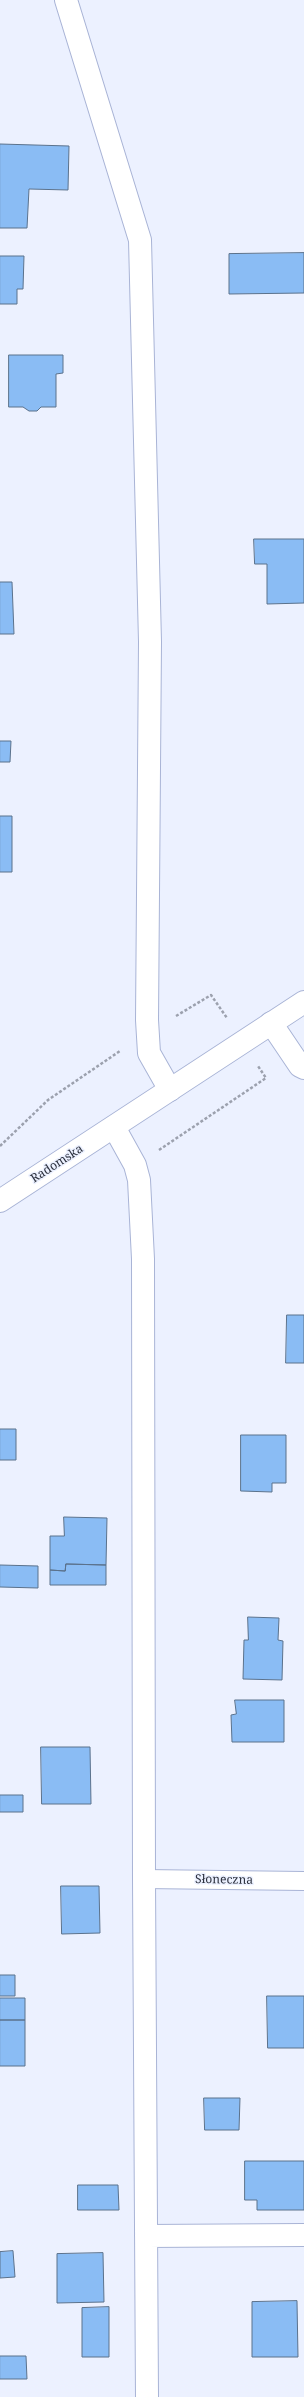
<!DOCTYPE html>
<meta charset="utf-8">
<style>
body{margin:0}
canvas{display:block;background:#ecf1ff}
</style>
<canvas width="304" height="2397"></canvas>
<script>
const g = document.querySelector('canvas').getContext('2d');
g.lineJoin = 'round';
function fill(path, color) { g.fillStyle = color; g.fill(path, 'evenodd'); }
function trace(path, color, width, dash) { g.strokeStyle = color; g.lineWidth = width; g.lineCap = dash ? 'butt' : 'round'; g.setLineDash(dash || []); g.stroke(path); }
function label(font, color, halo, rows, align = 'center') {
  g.font = font + ' "Noto Serif",serif'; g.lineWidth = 3; g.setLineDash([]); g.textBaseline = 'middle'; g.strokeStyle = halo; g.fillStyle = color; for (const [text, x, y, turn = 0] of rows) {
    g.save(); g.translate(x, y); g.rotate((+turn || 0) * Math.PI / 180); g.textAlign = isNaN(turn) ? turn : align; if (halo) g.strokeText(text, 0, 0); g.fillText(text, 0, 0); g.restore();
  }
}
const building = new Path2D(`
 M0,144L69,146L68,190L29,189L27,228H0Z
 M304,253V293L229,294V254Z
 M0,256H24L23,289H17V304H0Z
 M9,355H63V373L56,374V407H41L37,411H29L23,407H9Z
 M254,539H304V603L267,604V564H255Z
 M0,582H12L14,634H0Z
 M0,741H11L10,762H0Z
 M0,816H12V872H0Z
 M287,1315H304V1363H286Z
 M0,1429H16V1460H0Z
 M241,1435H286V1483H272V1492L241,1491Z
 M64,1517L107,1518L106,1565L66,1564L65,1571L50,1570V1536H64Z
 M66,1564L106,1565V1585H50V1570L65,1571Z
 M0,1565L38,1566V1588L0,1587Z
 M248,1617L279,1618L278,1640L283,1641L282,1680L243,1679L244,1640H248Z
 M235,1700H284V1742H232L231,1715L236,1714Z
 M41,1747H90L91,1804H42Z
 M0,1795H23V1812H0Z
 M61,1886H99L100,1933L62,1934Z
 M0,1975H15V1996H0Z
 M267,1996H304V2048H268Z
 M0,1998H25V2020H0Z
 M0,2020H25V2066H0Z
 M204,2098H240L239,2130H205Z
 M245,2161H304V2210H257V2200H245Z
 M78,2185H118L119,2210H78Z
 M13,2251L15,2277L0,2278V2252Z
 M103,2253L104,2302L57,2303V2254Z
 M297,2301L298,2357H252V2302Z
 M109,2307V2357H82V2308Z
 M0,2356H26L27,2379H0Z`);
fill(building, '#8abcf4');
trace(building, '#5b728c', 1);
const lane = new Path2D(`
 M144,1879L304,1881`);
const street = new Path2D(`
 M66,0L140,240L150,642L147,1020L149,1053L170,1090
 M271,1023L300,1066L304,1068
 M114,1127L135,1165L139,1180L143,1259L144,1879L147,2397
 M146,2236L304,2235`);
const primary = new Path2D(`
 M0,1201L304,1002`);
trace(lane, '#a9b4d6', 20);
trace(street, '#a9b4d6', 24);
trace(primary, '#a9b4d6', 24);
trace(new Path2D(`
 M176,1016L211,995L227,1018
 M0,1146L48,1100L120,1051
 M159,1150L266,1078L258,1066`), '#9ca1ae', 2.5, [3, 2]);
trace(lane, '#fff', 18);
trace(street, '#fff', 22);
trace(primary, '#fff', 22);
label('12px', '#2c313e', '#ecf1ff', [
 ["Radomska",57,1164,-33],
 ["Słoneczna",224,1880,1]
]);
</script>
